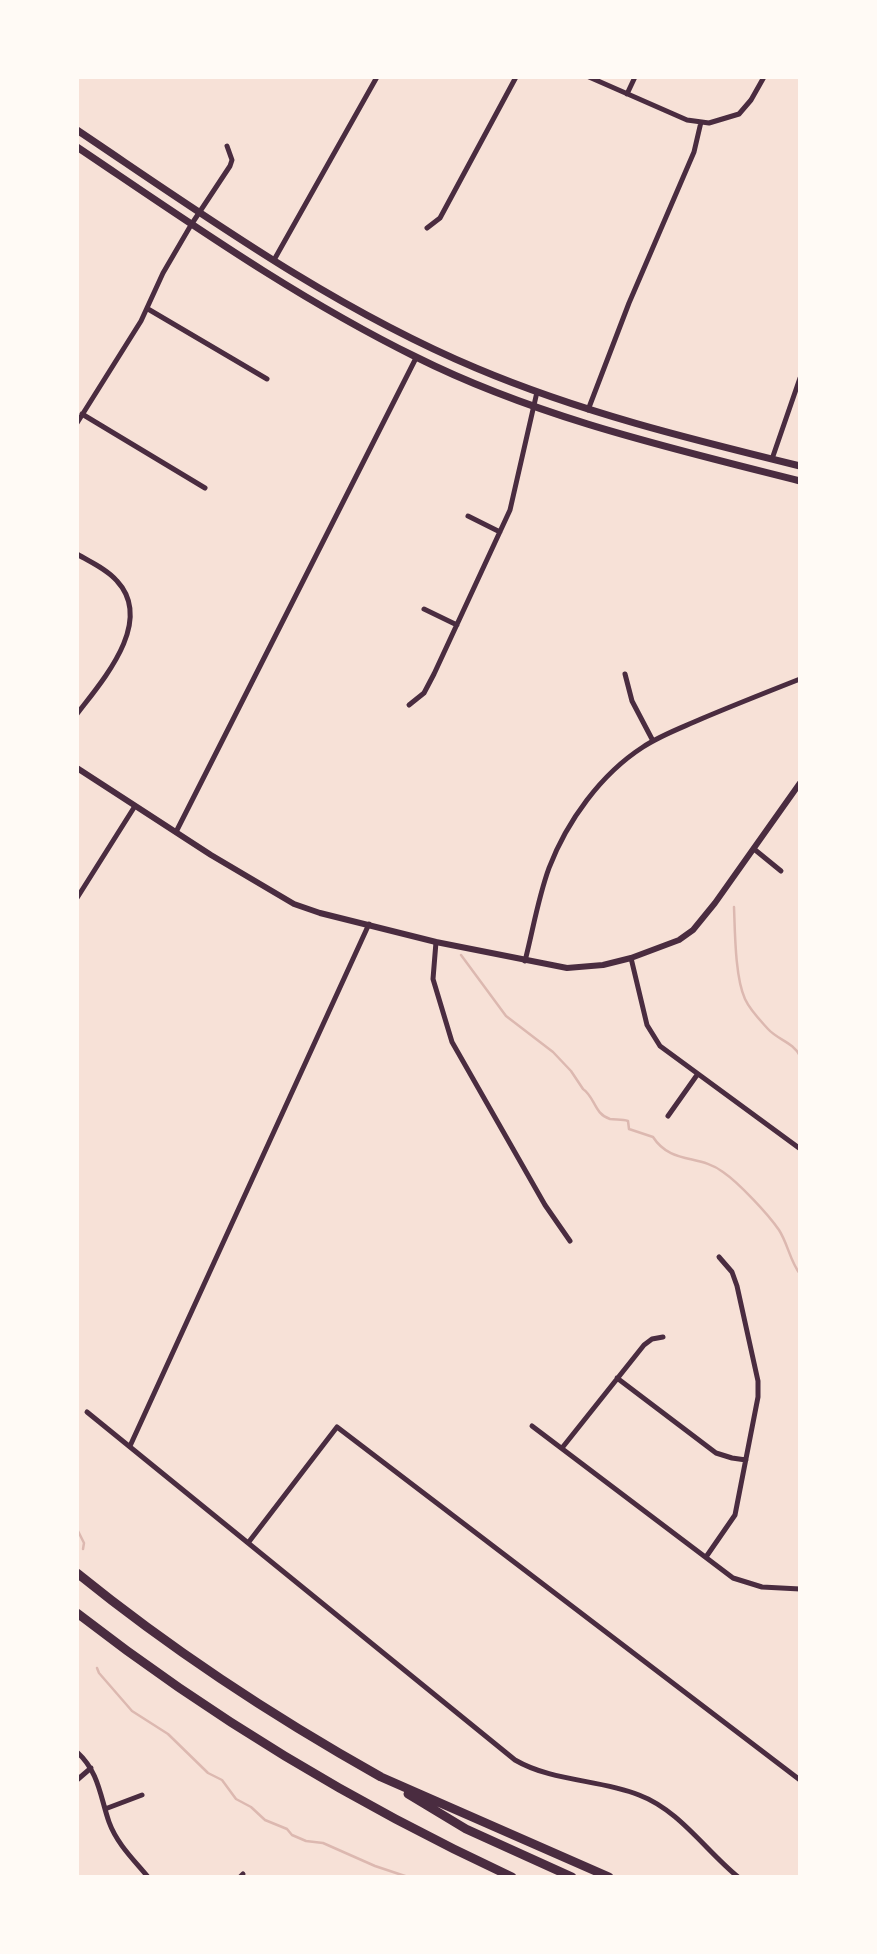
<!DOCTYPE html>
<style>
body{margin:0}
#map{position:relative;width:877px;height:1954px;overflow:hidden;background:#f7e1d7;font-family:Jost,sans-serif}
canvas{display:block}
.frame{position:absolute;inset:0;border:79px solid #fffaf5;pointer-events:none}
</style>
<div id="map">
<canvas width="877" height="1954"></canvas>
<div class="frame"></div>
</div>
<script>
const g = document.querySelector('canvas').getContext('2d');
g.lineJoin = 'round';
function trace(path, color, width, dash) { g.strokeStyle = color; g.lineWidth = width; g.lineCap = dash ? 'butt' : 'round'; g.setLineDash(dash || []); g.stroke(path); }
trace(new Path2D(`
 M734,907C735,932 735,977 745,999C750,1010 759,1019 768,1029C778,1040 793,1042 800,1056
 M461,955L506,1016L553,1052L571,1071L583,1089C595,1097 594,1114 610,1119C616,1120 622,1119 628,1121L629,1129L653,1137C671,1165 700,1154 723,1172C739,1183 768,1214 779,1230C788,1244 790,1261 800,1274
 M77,1529L84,1543L83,1549
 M97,1668L99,1673L132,1711L168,1734L208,1773L222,1780L236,1799L251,1807L265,1820L287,1829L292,1835L306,1841L323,1843L375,1866L408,1877`), '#dcb8b0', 2.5);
trace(new Path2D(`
 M589,77L687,120L709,123L739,114L751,100L764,77
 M627,94L635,77
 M427,228L440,218L516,77
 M274,260L377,77
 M148,309L267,379
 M588,410L629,303L694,152L701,122
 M82,414L205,488
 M77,423L141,321L163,273L191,225L230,166L232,160L227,146
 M772,459L800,378
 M468,516L500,532
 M77,554C90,562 107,569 117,581C155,622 102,681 77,714
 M424,609L457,625
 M625,674L632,701L653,741
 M409,705L424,693L434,674L510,510L537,392
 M176,832L416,358
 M754,849L781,871
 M77,898L135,806
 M436,942L433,979L452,1042L545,1205L570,1241
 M631,958L647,1025L660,1046L799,1148
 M525,961C533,930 538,898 549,868C567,821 601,774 643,747C661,735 681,728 701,719C734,705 767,692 800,679
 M668,1116L697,1075
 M617,1378L716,1453L732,1458L746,1460
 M87,1412L515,1760C553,1782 599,1779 639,1795C679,1810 705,1850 738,1877
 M532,1426L733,1578L762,1587L800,1589
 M130,1446L369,924
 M562,1448L644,1345L652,1339L663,1337
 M248,1543L337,1427L800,1780
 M706,1557L735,1515L758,1397V1381L737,1286L732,1272L719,1257
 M77,1752C99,1772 100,1796 109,1822C117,1844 134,1860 148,1877
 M77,1780L91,1768
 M105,1809L142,1795
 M240,1877L243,1874`), '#4a2c40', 5);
trace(new Path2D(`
 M77,768L211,855L294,904L320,913L436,942L567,968L603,965L631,958L679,940L693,930L715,903L800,783`), '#4a2c40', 6);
trace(new Path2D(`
 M77,130C205,216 333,308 476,368C580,412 690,439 800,466
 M77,147C187,221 296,298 416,357C536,417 670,448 800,481`), '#4a2c40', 7);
trace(new Path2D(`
 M77,1573C172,1650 274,1717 381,1777L609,1877
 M77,1613C212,1718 357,1805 512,1877
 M408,1794L466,1829L572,1877`), '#4a2c40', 9);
</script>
